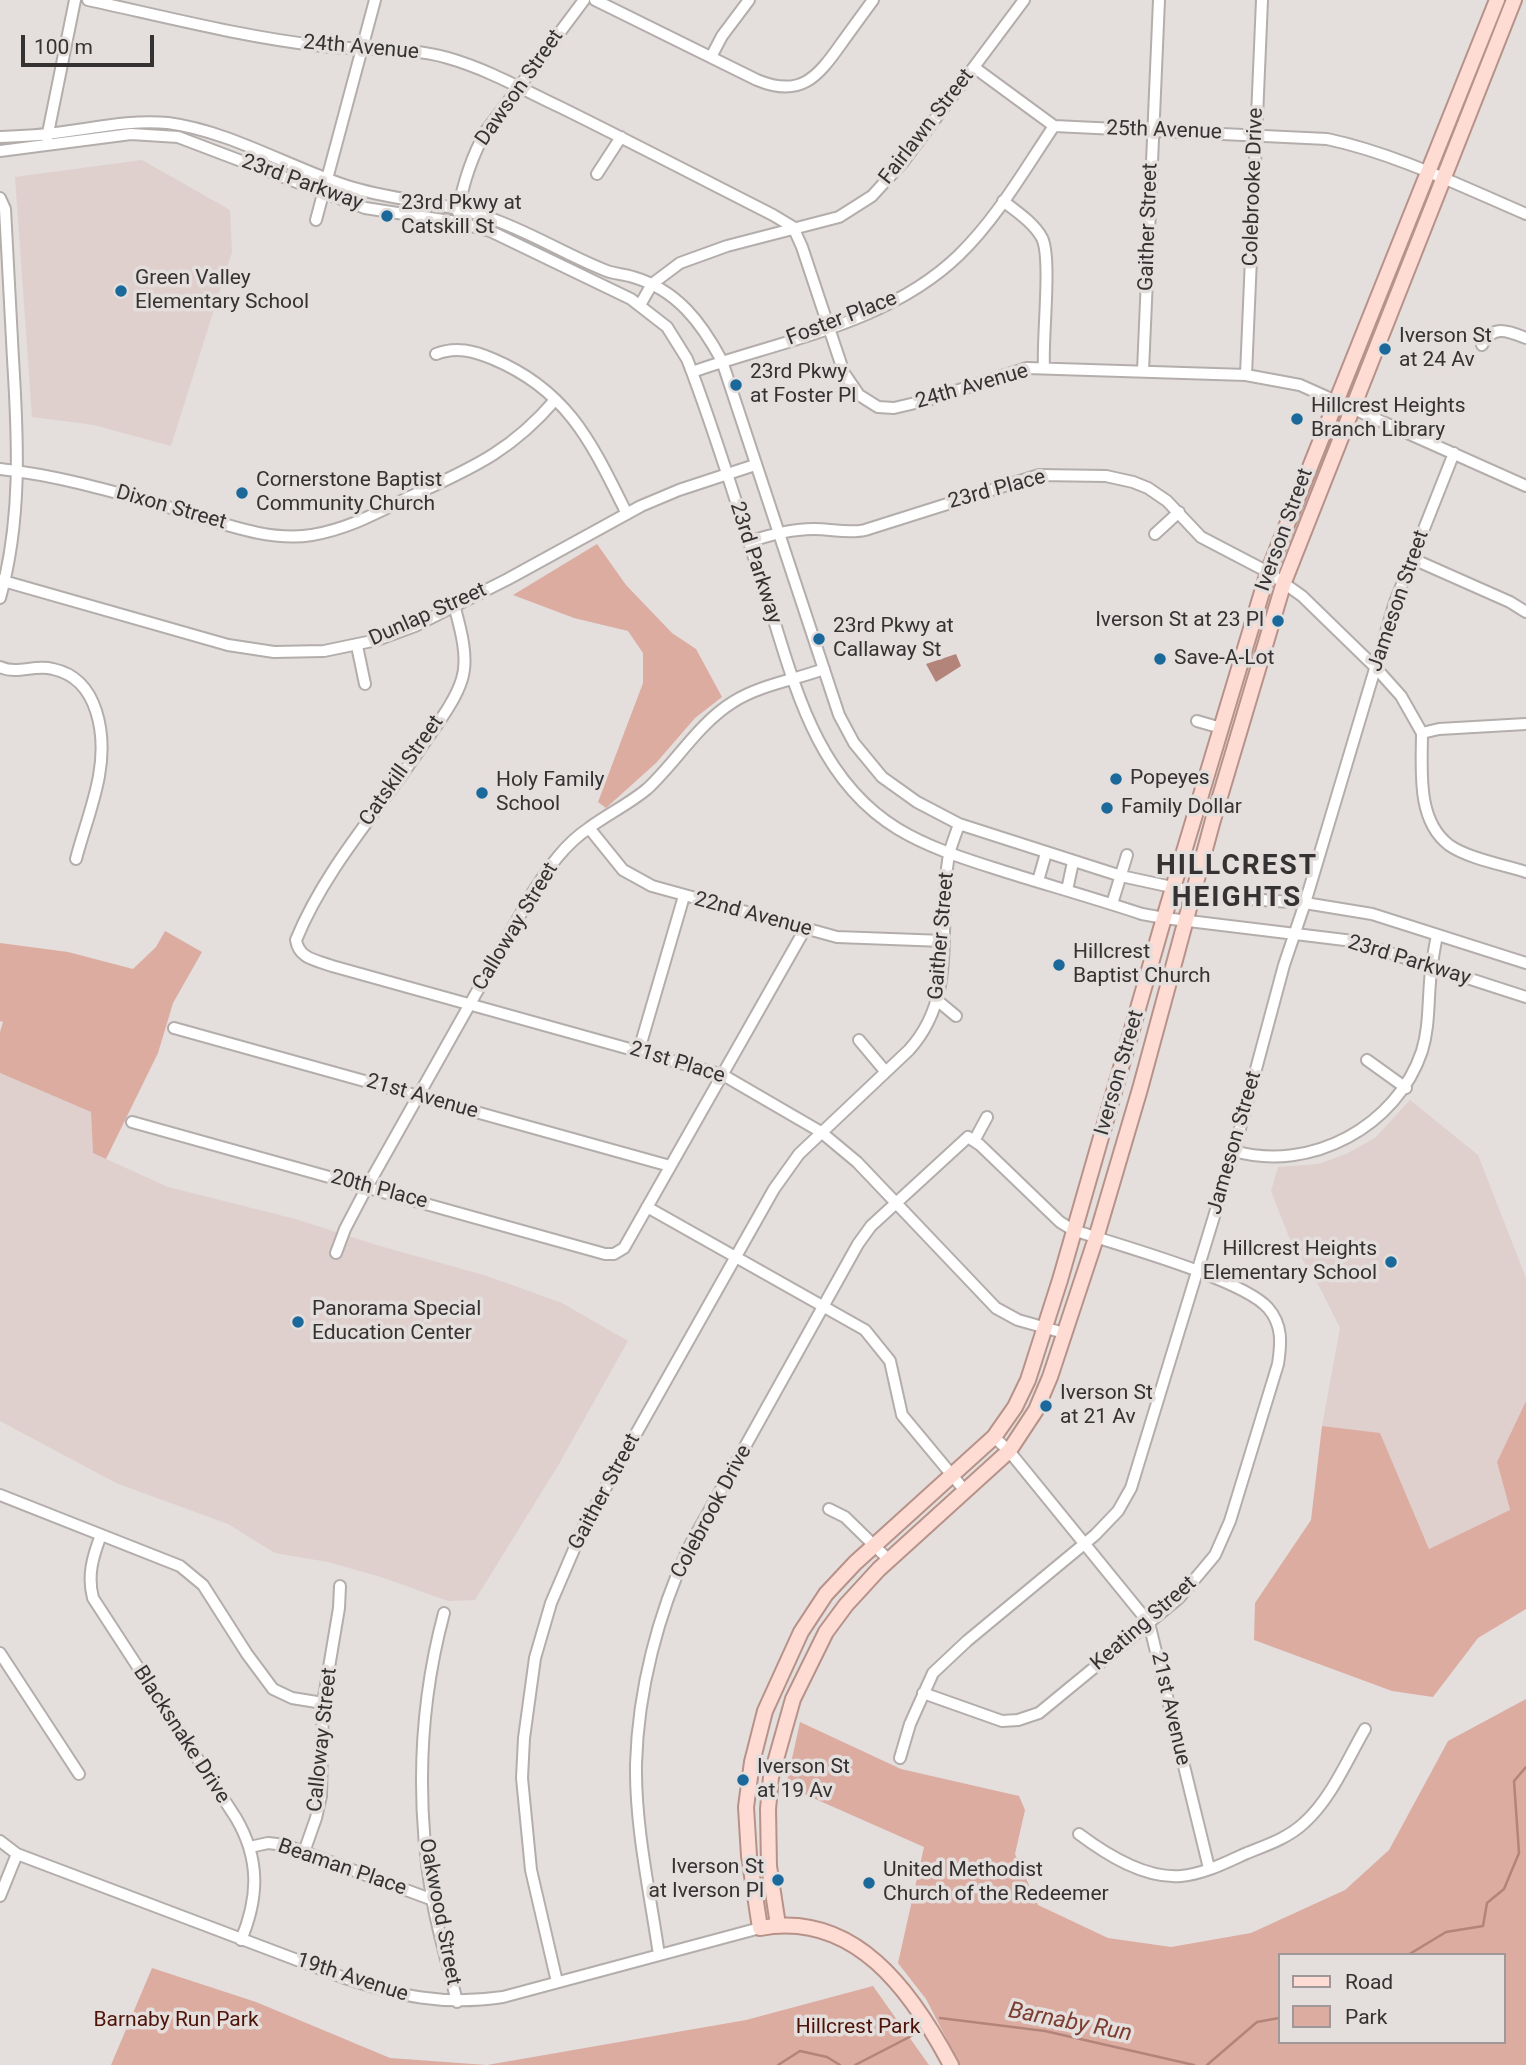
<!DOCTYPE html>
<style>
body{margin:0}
#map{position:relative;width:1526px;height:2065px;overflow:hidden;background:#e4dedc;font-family:Roboto,sans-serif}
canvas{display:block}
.legend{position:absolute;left:1278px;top:1953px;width:228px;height:91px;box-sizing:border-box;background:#e4dedc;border:2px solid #9e9998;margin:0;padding:9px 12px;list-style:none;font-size:21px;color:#343232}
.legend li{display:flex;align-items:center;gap:14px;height:35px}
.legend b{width:35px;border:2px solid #9e9998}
.scale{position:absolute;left:21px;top:35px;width:133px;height:32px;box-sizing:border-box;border:4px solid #343232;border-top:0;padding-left:9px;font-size:21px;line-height:24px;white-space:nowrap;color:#343232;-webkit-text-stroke:5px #e4dedc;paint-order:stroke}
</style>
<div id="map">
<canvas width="1526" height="2065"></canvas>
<ul class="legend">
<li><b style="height:9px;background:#fedcd4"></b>Road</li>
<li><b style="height:19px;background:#dcaca1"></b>Park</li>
</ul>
<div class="scale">100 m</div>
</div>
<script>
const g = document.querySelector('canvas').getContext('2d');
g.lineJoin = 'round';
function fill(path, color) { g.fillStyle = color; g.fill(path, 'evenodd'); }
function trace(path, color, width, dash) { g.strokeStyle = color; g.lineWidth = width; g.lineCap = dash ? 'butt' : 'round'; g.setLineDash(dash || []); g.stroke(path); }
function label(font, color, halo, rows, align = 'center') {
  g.font = font + ' Roboto,sans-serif'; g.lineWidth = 7; g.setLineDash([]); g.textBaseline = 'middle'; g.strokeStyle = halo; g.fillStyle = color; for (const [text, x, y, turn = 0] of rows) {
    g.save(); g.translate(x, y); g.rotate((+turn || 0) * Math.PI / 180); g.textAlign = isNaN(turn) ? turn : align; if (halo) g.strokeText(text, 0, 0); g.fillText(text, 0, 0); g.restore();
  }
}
fill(new Path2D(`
 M142,160L230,210L232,252L171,446L94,425L32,417L15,177Z
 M0,1073L91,1112L93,1153L168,1187L299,1220L373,1244L487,1276L562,1303L628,1341L559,1464L475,1600L448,1601L381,1577L328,1562L275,1553L228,1524L116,1483L0,1421Z
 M1410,1100L1478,1155L1526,1278V1401L1497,1462L1510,1511L1429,1549L1380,1434L1322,1426L1340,1328L1320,1288L1289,1237L1271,1191L1278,1167L1319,1164L1346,1154L1375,1138Z`), '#dfd0cd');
fill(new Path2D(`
 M597,544L626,585L672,633L696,649L722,697L695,718L656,763L606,808L598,802L643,683V653L628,631L574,618L513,595Z
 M165,931L202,952L173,1003L158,1053L106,1159L93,1153L91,1112L0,1073V1032L3,1022L0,1021V943L68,952L133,969L156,947Z
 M1526,1401V1609L1478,1638L1433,1697L1392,1691L1254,1640L1255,1603L1311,1520L1322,1426L1380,1433L1429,1549L1510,1510L1497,1462Z
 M1526,1699V2065H960L926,1999L898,1963L924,1847L786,1786L800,1722L901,1769L1019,1796L1025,1810L1015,1854L1038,1905L1108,1938L1171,1947L1251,1933L1345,1890L1389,1850L1448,1741ZM1279,1955H1503V2042H1279Z
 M152,1968L256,2002L390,2058L487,2065L746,2020L873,1986L929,2065H111Z`), '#dcaca1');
fill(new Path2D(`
 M956,654L961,666L936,682L926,664Z`), '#b3847a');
trace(new Path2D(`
 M1408,1955L1446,1932L1483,1926L1487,1903L1504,1889L1519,1853L1514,1781L1526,1767
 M940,2018L1045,2031L1194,2065
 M778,2065L800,2051L827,2057L840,2065
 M855,2065L921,2031
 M1207,2065L1257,2022L1279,2018`), '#b3847a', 2.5);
const minor = new Path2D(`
 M88,0C166,17 243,37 322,46C364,51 407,46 448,58C487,69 524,90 560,107C631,142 702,179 773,215L793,227L802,247L844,373L859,395L878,407L894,408L928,400L1027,368L1246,375L1300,385L1526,486
 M595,0L757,80C800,98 817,78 841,44C851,30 862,15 873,0
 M711,57L722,36L749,0
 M975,68L1054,126L1327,139C1394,153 1463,187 1526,214
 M0,137C16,136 32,136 47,134C88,130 127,119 168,123C229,131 289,167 347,186C393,201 441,201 487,217C529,231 566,255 607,271C615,274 624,274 633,277C677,290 701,322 722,361L839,715L854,743L882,777L917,802L959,824L1121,876L1218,897L1305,903L1372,914L1526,963
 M47,138L75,0
 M0,151L131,134L178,137L365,208L456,222L490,231L631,299L667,327L687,359C716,433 738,510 763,585C792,674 812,777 898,829C931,849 969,860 1006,872C1051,886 1097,899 1142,914L1164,918L1353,941L1526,997
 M597,174L621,137
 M0,198L5,209C8,259 10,309 13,359C18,439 22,520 0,598
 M1003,201C1016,211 1034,223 1042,238C1052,258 1042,339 1044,367
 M458,212C463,183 472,156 486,131L584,0
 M316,220L375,0
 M640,305L652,284L680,263L727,246L839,217L872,196L903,162L1024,0
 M1482,345C1493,324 1508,331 1526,338
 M436,354C456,346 474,351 493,359C569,391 592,444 627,514
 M1143,371L1159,0
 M692,372C782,340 888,324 959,255C997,218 1025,169 1054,126
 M1246,375L1262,0
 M0,469C63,476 121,494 182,511C222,523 269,542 312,535C353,528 383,509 420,492C477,466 514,448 555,400
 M1155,534L1179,512
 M748,542C770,535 791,529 814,529C832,529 848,534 865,530L1039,475L1106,476L1133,482L1148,488L1167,501L1201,537L1268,572L1302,596L1375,667L1401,696L1422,733C1422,769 1416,820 1449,845C1467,858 1504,865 1526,872
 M1413,559L1510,602L1526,612
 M0,580L228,645L274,652L324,651L377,640L415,626L508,579L641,506L679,490L755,465
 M454,605C460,627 469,657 462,679C455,703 432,731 418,752C376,813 324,871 296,940C299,959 316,960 332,966L723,1075L821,1132L857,1162L996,1308L1018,1320L1064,1333
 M357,646L365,684
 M0,667C18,675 34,664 53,669C100,679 106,737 99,776C94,804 83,832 76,859
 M1197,721L1221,728
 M1422,733L1439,729L1526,724
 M589,828L623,870L652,886L837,937L944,941
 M1038,881L1046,853
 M1067,890L1073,862
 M1112,904L1127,855
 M938,1001L956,1016
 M174,1028L670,1166
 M859,1040L885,1071
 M639,1050L684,896
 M1367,1060L1406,1088
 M132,1122L605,1254H614L624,1248L805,929
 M974,1141L987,1117
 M1234,1151C1311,1173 1397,1126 1422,1051C1429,1028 1428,1006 1430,982C1431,966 1434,951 1437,935
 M647,1207L865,1330L890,1361L902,1415L966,1492
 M336,1253L345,1229L367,1187L533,892C549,867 565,844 589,828C608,814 629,804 647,789C677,761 698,724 733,702C760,685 794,680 824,669
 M994,1437L1009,1451L1149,1623L1209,1868
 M0,1495L180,1566L203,1585L247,1654L273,1689L292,1698L323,1703
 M829,1509L845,1517L889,1560
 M101,1535C93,1556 87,1575 93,1598L236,1818C260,1859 259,1897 241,1940
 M444,1613C419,1706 416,1803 432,1898C438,1933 449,1968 457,2002
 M0,1653L79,1774
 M900,1758L910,1724L933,1673L967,1641L1095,1535L1118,1511L1131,1488L1234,1151L1284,965L1305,903L1395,602L1454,453
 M1079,1834C1107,1855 1145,1879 1181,1876C1204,1874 1227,1862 1247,1853C1267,1845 1288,1838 1304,1823C1331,1799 1347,1760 1365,1729
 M0,1841L17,1854L342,1977C399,1996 442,2006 503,1997L760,1928
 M250,1847L268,1843L285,1845L433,1900
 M304,1852L316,1818L321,1796L323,1703L339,1608L340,1586
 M0,1896L17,1854
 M659,1955C650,1893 635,1827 636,1764C638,1690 658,1614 689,1547L858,1244L871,1226L968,1137L980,1145L1060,1222L1073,1230C1115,1244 1243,1279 1268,1308C1283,1325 1281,1344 1278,1364L1230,1521L1215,1555L1179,1598L1039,1713L1018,1720L1002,1721L923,1693
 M557,1982L531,1870L522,1778L524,1738L535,1658L551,1603L584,1526L774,1189L799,1154L909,1050C960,994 936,923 949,855C951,845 956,834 959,824`);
const major = new Path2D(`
 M778,1925L769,1866L768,1809L771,1777L793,1699L826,1632L846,1605L879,1569L1009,1451L1036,1410L1050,1377L1096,1238L1140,1089L1213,820L1284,582L1514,0
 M951,2065C912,1992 855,1910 760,1928L749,1856L746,1807L752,1762L765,1711L801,1632L826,1594L855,1563L994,1437L1015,1407L1028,1380L1060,1280L1164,918L1268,572L1497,0`);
trace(minor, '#b3aeac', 14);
trace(major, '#b79289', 18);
trace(minor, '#fff', 10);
trace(major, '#fedcd4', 14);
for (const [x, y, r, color] of [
 [387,216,7,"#1b689b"],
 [121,291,7,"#1b689b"],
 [1385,349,7,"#1b689b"],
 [736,385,7,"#1b689b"],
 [1297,419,7,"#1b689b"],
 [242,493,7,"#1b689b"],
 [1278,621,7,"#1b689b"],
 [819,639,7,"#1b689b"],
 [1160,659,7,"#1b689b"],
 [1116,779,7,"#1b689b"],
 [482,793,7,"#1b689b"],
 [1107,808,7,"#1b689b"],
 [1059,965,7,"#1b689b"],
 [1391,1262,7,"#1b689b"],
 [298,1322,7,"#1b689b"],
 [1046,1406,7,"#1b689b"],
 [743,1780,7,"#1b689b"],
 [778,1880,7,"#1b689b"],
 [869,1883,7,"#1b689b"]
]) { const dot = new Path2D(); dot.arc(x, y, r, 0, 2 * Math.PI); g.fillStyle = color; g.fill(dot); trace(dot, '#e4dedc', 2.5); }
label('21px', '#343232', '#e4dedc', [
 ["24th Avenue",361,48,5],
 ["Dawson Street",520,88,-55],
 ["Fairlawn Street",927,127,-52],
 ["25th Avenue",1164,131,2],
 ["23rd Parkway",302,183,20],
 ["Colebrooke Drive",1254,187,-88],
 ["Gaither Street",1149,227,-88],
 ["Foster Place",842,319,-21],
 ["24th Avenue",972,387,-16],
 ["23rd Place",997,490,-15],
 ["Dixon Street",171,508,16],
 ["Iverson Street",1285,530,-70],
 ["23rd Parkway",755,563,72],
 ["Jameson Street",1399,601,-71],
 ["Dunlap Street",428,615,-24],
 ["Catskill Street",402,771,-55],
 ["22nd Avenue",753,915,15],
 ["Calloway Street",516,927,-59],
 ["Gaither Street",942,936,-85],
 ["23rd Parkway",1409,961,17],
 ["21st Place",677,1063,17],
 ["Iverson Street",1120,1073,-74],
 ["21st Avenue",422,1097,16],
 ["Jameson Street",1235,1143,-74],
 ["20th Place",379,1190,15],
 ["Gaither Street",605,1492,-62],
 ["Colebrook Drive",712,1512,-62],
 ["Keating Street",1144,1624,-41],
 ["21st Avenue",1170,1709,77],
 ["Blacksnake Drive",181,1735,57],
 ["Calloway Street",323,1740,-84],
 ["Beaman Place",342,1868,19],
 ["Oakwood Street",439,1912,79],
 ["19th Avenue",352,1978,18]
]);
label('21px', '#343232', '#e4dedc', [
 ["23rd Pkwy at",401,204],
 ["Catskill St",401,228],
 ["Green Valley",135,279],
 ["Elementary School",135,303],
 ["Iverson St",1399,337],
 ["at 24 Av",1399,361],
 ["23rd Pkwy",750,373],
 ["at Foster Pl",750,397],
 ["Hillcrest Heights",1311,407],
 ["Branch Library",1311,431],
 ["Cornerstone Baptist",256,481],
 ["Community Church",256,505],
 ["Iverson St at 23 Pl",1264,621,"right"],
 ["23rd Pkwy at",833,627],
 ["Callaway St",833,651],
 ["Save-A-Lot",1174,659],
 ["Popeyes",1130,779],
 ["Holy Family",496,781],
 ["School",496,805],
 ["Family Dollar",1121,808],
 ["Hillcrest",1073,953],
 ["Baptist Church",1073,977],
 ["Hillcrest Heights",1377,1250,"right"],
 ["Elementary School",1377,1274,"right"],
 ["Panorama Special",312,1310],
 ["Education Center",312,1334],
 ["Iverson St",1060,1394],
 ["at 21 Av",1060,1418],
 ["Iverson St",757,1768],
 ["at 19 Av",757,1792],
 ["Iverson St",764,1868,"right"],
 ["at Iverson Pl",764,1892,"right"],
 ["United Methodist",883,1871],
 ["Church of the Redeemer",883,1895]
], 'left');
label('21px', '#4d1308', '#e4dedc', [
 ["Barnaby Run Park",176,2021],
 ["Hillcrest Park",858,2028]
]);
label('italic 23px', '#7b3d30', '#e4dedc', [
 ["Barnaby Run",1070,2023,11]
]);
g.letterSpacing = '2px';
label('bold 28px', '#343232', '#e4dedc', [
 ["HILLCREST",1237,867],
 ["HEIGHTS",1237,899]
]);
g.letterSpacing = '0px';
</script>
